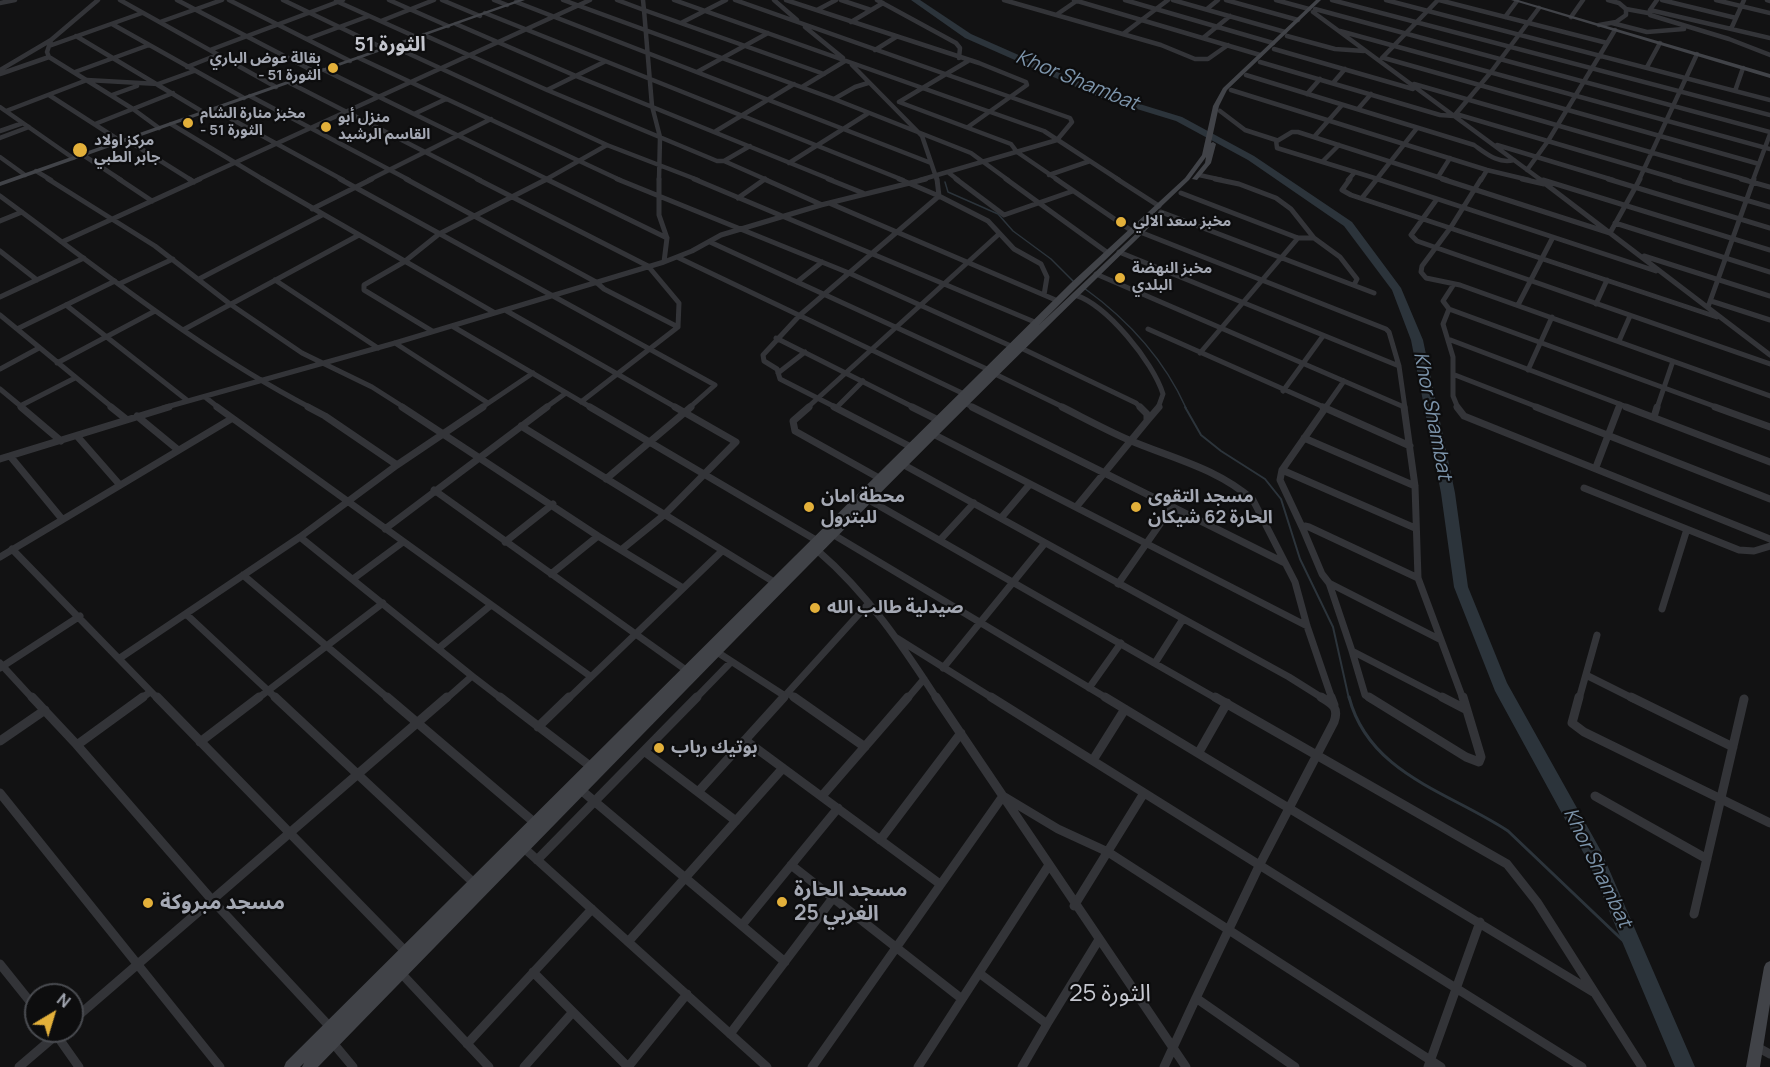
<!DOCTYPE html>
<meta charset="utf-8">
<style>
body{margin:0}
#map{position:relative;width:1770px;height:1067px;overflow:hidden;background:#121213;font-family:Manrope,sans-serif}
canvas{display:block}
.north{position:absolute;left:24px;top:983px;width:60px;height:60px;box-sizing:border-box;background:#0d0d0e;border:2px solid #494b50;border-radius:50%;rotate:38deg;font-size:16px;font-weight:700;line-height:24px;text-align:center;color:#a4a8b3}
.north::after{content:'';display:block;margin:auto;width:21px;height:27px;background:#e3b03a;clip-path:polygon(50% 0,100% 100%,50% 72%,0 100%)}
</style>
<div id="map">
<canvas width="1770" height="1067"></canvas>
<div class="north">N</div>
</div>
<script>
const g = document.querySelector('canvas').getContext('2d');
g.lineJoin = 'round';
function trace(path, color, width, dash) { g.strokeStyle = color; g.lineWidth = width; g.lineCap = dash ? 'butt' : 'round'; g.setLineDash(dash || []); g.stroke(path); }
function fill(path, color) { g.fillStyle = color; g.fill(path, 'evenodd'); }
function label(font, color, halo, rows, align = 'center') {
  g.font = font + ' Manrope,"Noto Sans Arabic",sans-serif'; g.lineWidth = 4.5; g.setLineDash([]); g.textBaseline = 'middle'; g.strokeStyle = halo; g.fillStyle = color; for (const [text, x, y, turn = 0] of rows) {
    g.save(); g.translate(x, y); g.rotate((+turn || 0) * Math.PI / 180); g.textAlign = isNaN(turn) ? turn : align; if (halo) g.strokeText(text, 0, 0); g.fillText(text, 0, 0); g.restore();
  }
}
trace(new Path2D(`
 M945,182L948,192L998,214L1013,231L1051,259L1074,282
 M1084,288C1127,319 1164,359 1186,408`), '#2c343b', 1.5);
trace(new Path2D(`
 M1185,407L1201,435L1221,451L1265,479L1281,499L1300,559L1333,627L1349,699`), '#2c343b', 2);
trace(new Path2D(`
 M1349,697C1369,774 1449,792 1508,831L1636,953`), '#2c343b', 3);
fill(new Path2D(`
 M911,0H920L971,34L1107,94L1182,117L1254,156L1352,222L1401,288L1423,340L1455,493L1468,587L1507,683L1601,851L1695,1067H1675L1589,863L1495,691L1454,587L1441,493L1411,340L1392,290L1344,226L1248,160L1176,121L1101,98L965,38Z`), '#2c343b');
trace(new Path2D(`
 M98,0L51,40L47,52L49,57L133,109L159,128
 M120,0L276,87
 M177,0L317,73
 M229,0L350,61
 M283,0L383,48
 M389,0L448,26
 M442,0L480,16
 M494,0L507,5
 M563,0L834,99L971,153L1008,180
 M617,0L644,10L652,106L660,137L659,180
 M643,0L644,10L824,74
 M674,0L1044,131L1119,180
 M735,0L1070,118L1072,122L1057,140L920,180
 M774,0L797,20
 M786,0L979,63L1026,82L1027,85L968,127
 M841,0L871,10
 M877,0L956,43L960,48L959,58
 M1004,0L1161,45L1195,59H1208L1228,45
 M1074,0L1260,55
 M1125,0L1273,43
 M1173,0L1285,32
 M1226,0L1298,20
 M1276,0L1309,9
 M1332,0L1770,115
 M1386,0L1770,100
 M1439,0L1607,43
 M1608,0L1619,3L1626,9L1648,13
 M1662,0L1736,18
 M1716,0L1770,13
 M1767,0L1770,1
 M336,1L416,37
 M516,2L931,163
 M0,3L15,0
 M1207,9L1218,0
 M1315,9L1770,132
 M817,10L836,0
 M1650,10V15L1729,39L1770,55
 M1650,10L1770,38
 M1650,10L1657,0
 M1313,12L1541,180
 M485,13L903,180
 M1056,15L1078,0
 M1505,17L1517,1
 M1571,17L1583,0
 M381,21L434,0
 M160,22L222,0
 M851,22L883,3
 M681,23L726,0
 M1612,23L1647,32L1684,29
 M112,24L244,98
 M456,24L576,76L832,180
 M1599,25L1616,22L1626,15V9
 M805,27L843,58
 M1731,29L1744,0
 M1340,31L1770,149
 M1123,34L1168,0
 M424,35L547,90L717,161H724L750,146
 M76,36L203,112
 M1287,36L1335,49L1364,51
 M1203,38L1230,16
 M307,39L369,16
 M390,45L607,145L698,180
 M49,46L142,13
 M1274,49L1413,89
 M210,50L343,0
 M875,50L896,37
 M359,58L620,180
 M1382,58L1438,0
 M1384,58L1759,164
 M968,61L899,102L1011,144L1017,152L1058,180
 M1260,62L1440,115L1454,116L1491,72L1539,8
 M852,65L922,136L937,180
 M187,67L217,55
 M1647,67L1660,43
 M0,70L51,40
 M324,70L549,180
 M75,72L149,45
 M697,72L768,33
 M0,74L49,57
 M1246,75L1474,145C1487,154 1498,164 1514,160
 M290,83L480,180
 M1333,83L1345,69
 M1414,84L1747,180
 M802,87L845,61
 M547,90L604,62
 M1231,90L1487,170L1529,180
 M1735,91L1743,68
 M1307,94L1320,79
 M49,95L122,142
 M112,95L137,86
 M250,96L409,180
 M834,99L855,87L868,83
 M0,107L73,158
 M213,109L343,180
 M1358,109L1371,94
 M6,111L87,80L158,84L194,71
 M1220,111L1245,130L1276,140L1277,148L1381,180
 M414,114L446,99
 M1456,114L1680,180
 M95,124L173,93
 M171,124L264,180
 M0,131L23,123
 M716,131L794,84
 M1314,137L1342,105
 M0,138L29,127
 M127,140L191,180
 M1277,141L1292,132H1298L1447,180
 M1497,145L1613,180
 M83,155L121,180
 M0,157L25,175
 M724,161L767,180
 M1323,161L1339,145
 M789,163L867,114
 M1527,170L1548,141L1615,30
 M36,171L51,180
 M949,173L958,180
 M1049,175L1090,161
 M1199,175L1222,180
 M1438,177L1450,158
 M197,180L590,0
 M369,180L491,119
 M545,180L607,145
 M1348,180L1355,172
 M1376,180L1417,128
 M1481,180L1487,170
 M1639,180L1697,54
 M1753,180L1770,134`), '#333438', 4.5);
trace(new Path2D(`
 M48,179L155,246L230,304L302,353L372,387L405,408
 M119,179L152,201
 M189,179L194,182
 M262,179L495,313
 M340,179L715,385L689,408
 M406,179L596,282L604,289L678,327
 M477,179L648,266L679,303L678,327L581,402
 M546,179L667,238
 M617,179L849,273L1013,347
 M659,179V215L667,238L664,262
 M694,179L1037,323
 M764,179L820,204
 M828,179L863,193
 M937,179L939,196L988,221L1014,249L1041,264L1047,277L1044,295
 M956,179L1004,215L1073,191
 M1006,179L1108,253
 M1056,179L1132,231
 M1117,179L1159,206
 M1215,179L1239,184L1276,198L1291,209L1314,238L1340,257L1357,279L1354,285
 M1350,179L1342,190L1351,195L1717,317
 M1377,179L1656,271
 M1442,179L1610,233L1640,179
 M1481,179L1451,227L1422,266L1421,272L1426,278L1460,285L1770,396
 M1522,179L1544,184
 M1539,179L1770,355
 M1608,179L1770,228
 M1674,179L1770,207
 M1741,179L1770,187
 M1543,180L1770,250
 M1181,193L1298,238H1314
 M0,196C101,270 199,350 311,408
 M738,198L765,179
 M1362,198L1377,179
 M1437,199L1411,235L1417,241L1770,364
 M829,203L1058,301
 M312,209L372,179
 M1161,212L1374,293
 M0,221L22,212
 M1615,223L1770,272
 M1140,232L1386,329L1389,332L1399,366L1405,408
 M62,242L200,179
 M710,242L989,370
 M0,251L37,280
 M1119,252L1399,366
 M1644,256L1770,296
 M677,257L964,394
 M1096,274L1404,407
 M199,279L322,215
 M275,280L378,348
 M797,282L822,262
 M119,284L173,259
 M1454,284L1443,301L1449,309L1719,408
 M1075,295C1107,305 1153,362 1163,394L1158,408
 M0,297L84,258
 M1711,301L1770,320
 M1596,304L1607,280
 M66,305L188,401
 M1518,305L1553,237
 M1708,307L1754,179
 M1449,309L1443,324L1453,357V396L1458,408
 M505,310L677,408
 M0,315L113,408
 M452,326L592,408
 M17,329L115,281
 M1148,329L1326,408
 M183,330L359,235
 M432,331L364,290V285L404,262L439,234L547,179
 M776,338L915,408
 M1448,339L1630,408
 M1619,341L1630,316
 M395,343L488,403
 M1021,348L1136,403L1141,408
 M1200,353L1298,238
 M57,363L155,311
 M0,369L39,348
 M1528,370L1552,317
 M778,373L805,352
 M995,374L1065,408
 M1455,375L1540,408
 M0,389L23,408
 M1283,391L1323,336
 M205,397L219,408
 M966,404L975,408
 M20,406L75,378
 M837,407L863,381
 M163,408L395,343L664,262L692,251L721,235L821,205L926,179
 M481,408L533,373
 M545,408L566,393
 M807,408L999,234
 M837,408L780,379L777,369L764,361L763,355L800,315L939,196L899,179
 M1325,408L1344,381
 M1618,408L1620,404
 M1657,408L1673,361`), '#333438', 5);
trace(new Path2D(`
 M21,407L61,441
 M111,407L126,419
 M217,407L590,676
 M308,407L325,416L397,465
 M402,407L598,536L683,588
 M590,407L816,540
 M809,407L793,421L795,431L879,478
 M834,407L911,447
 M912,407L938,420
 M972,407L1285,563
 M1062,407C1084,418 1106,430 1129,440C1171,458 1217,468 1253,500L1295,582L1307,626L1332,699
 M1323,407L1410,446
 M1404,407L1415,486L1418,578L1463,699
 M1457,407L1464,416L1770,539
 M1536,407L1770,499
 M1626,407L1770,462
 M1715,407L1770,427
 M137,416L177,449
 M1654,417L1657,407
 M1147,421L1159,407
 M521,426L774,582
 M935,435L1307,626
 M77,436L119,484
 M1304,438L1415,486
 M10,456L62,519
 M0,459L169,407
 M904,465L1289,677L1324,699
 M1596,467L1619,407
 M1282,470L1415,528
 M606,479L691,407
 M1584,488L1739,550L1754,551L1770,546
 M434,490L686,670
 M869,500L1217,699
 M1077,506L1147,421V414L1140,407
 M1001,518L1030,484
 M385,529L547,407
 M1303,529L1280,480L1282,470L1326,407
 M834,535L1108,699
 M300,537L472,676
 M940,540L974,503
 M505,542L553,504
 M12,549L158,699
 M621,550L664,515L736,442L675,407
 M818,551C867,593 902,645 937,699
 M0,557L231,419
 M551,574L598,536
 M243,575L389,699
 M1418,578L1309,527L1305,526L1303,529L1322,574L1329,583L1441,640
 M353,579L403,542
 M1329,583L1352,651L1445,699
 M1118,584L1172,507
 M1662,609L1687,529
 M186,614L277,699
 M895,637L994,699
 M439,648L491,605
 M1352,651L1365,695L1371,699
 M717,652L785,696
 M120,658L300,537L397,465L483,407
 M0,663L33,699
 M1155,663L1183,619
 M0,668L80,616
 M943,668L1045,543
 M1586,675L1634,699
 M1089,688L1121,643
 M788,693L796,699
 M141,699L150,692
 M257,699L383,603
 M446,699L472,676L502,699
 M568,699L722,551
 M695,699L731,662
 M782,699L869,603
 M907,699L924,679
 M1579,699L1597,635`), '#333438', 7);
trace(new Path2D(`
 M32,697L77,745L212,900L330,1027
 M157,697L406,952
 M275,697L475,884
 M387,697L535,823
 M500,697L590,766
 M794,697L865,747
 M936,697L1186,1067
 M991,697L1582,1067
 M1105,697L1593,992
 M1215,697L1507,864L1537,902L1642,1067
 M1331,697L1334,705
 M1369,697L1466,757L1479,762L1481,757L1463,697
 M1442,697L1467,710
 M1579,697L1572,723L1584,732L1770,823
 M1631,697L1733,747
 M538,727L569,697
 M745,740L940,884
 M0,741L45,710
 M200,742L259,697
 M77,745L143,697
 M644,751L736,821
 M1199,752L1227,703
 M1093,760L1125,709
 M581,790L785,962
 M698,792L784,697
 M0,793L220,1067
 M822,796L908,697
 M1595,796L1707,859
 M880,840L961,733
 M524,848L767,1067
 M537,860L697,697
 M791,865L962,999
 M1074,906L1144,793
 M1694,914L1744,699
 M742,925L838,808
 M628,942L783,768
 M0,964L36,1009
 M533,972L628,1067L687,994
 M401,973L489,1067
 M979,973L1047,1024L1098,941
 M1196,998L1260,864L1334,722C1339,708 1333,704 1321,697
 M72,1021L447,697
 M55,1033L79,1067
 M730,1034L833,898
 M333,1043L353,1067
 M467,1044L592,909
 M1757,1047L1770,1054
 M19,1067L61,1031
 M524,1067L572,1013
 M812,1067L1003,796L1058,829L1108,852L1441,1067
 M918,1067L1049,865
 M1022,1067L1047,1024
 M1164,1067L1196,998L1295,1067
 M1428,1067L1480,922`), '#333438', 9);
fill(new Path2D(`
 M518,0H525L0,186V182Z
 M1316,0H1321L1227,90L1219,106L1211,143L1213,142L1216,144L1211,163L1197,180L1192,179L1205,163L1206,157L1189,180L1077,287L640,724L1039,325L1160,211H1164V213C876,491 598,781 318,1067H302L304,1063L300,1067H284L286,1062L796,555L1071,283L1185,178L1202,155L1213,106L1223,88Z
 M1511,0H1518L1770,74V78Z
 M1770,961V1004L1760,1067H1746L1764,967L1766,963Z`), '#414348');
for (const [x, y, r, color] of [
 [333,68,6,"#e3b03a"],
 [188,123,6,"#e3b03a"],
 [326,127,6,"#e3b03a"],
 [80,150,8,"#e3b03a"],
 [1121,222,6,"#e3b03a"],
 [1120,278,6,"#e3b03a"],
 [809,507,6,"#e3b03a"],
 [1136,507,6,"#e3b03a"],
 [815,608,6,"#e3b03a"],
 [659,748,6,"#e3b03a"],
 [782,902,6,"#e3b03a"],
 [148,903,6,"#e3b03a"]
]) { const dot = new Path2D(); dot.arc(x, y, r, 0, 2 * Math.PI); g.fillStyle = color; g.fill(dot); trace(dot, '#0d0d0e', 2); }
label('bold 15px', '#a4a8b3', '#0d0d0e', [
 ["بقالة عوض الباري",321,59,"right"],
 ["- الثورة 51",321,76,"right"],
 ["مخبز منارة الشام",200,114],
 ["- الثورة 51",200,131],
 ["منزل أبو",338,118],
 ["القاسم الرشيد",338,135],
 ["مركز اولاد",94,141],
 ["جابر الطبي",94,158],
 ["مخبز سعد الالي",1133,222],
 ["مخبز النهضة",1132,269],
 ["البلدي",1132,286]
], 'left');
label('bold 18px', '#a4a8b3', '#0d0d0e', [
 ["محطة امان",821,497],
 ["للبترول",821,518],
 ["مسجد التقوى",1148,497],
 ["الحارة 62 شيكان",1148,518],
 ["صيدلية طالب الله",827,608],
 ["بوتيك رباب",671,748]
], 'left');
label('bold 20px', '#c5c7cf', '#0d0d0e', [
 ["الثورة 51",390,45]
]);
label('italic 20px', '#7d95ac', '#0d0d0e', [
 ["Khor Shambat",1077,81,22],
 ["Khor Shambat",1432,416,79],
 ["Khor Shambat",1597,868,64]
]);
label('bold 21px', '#a4a8b3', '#0d0d0e', [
 ["مسجد الحارة",794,890],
 ["25 الغربي",794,914],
 ["مسجد مبروكة",160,903]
], 'left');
label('24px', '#c5c7cf', '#0d0d0e', [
 ["الثورة 25",1110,994]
]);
</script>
